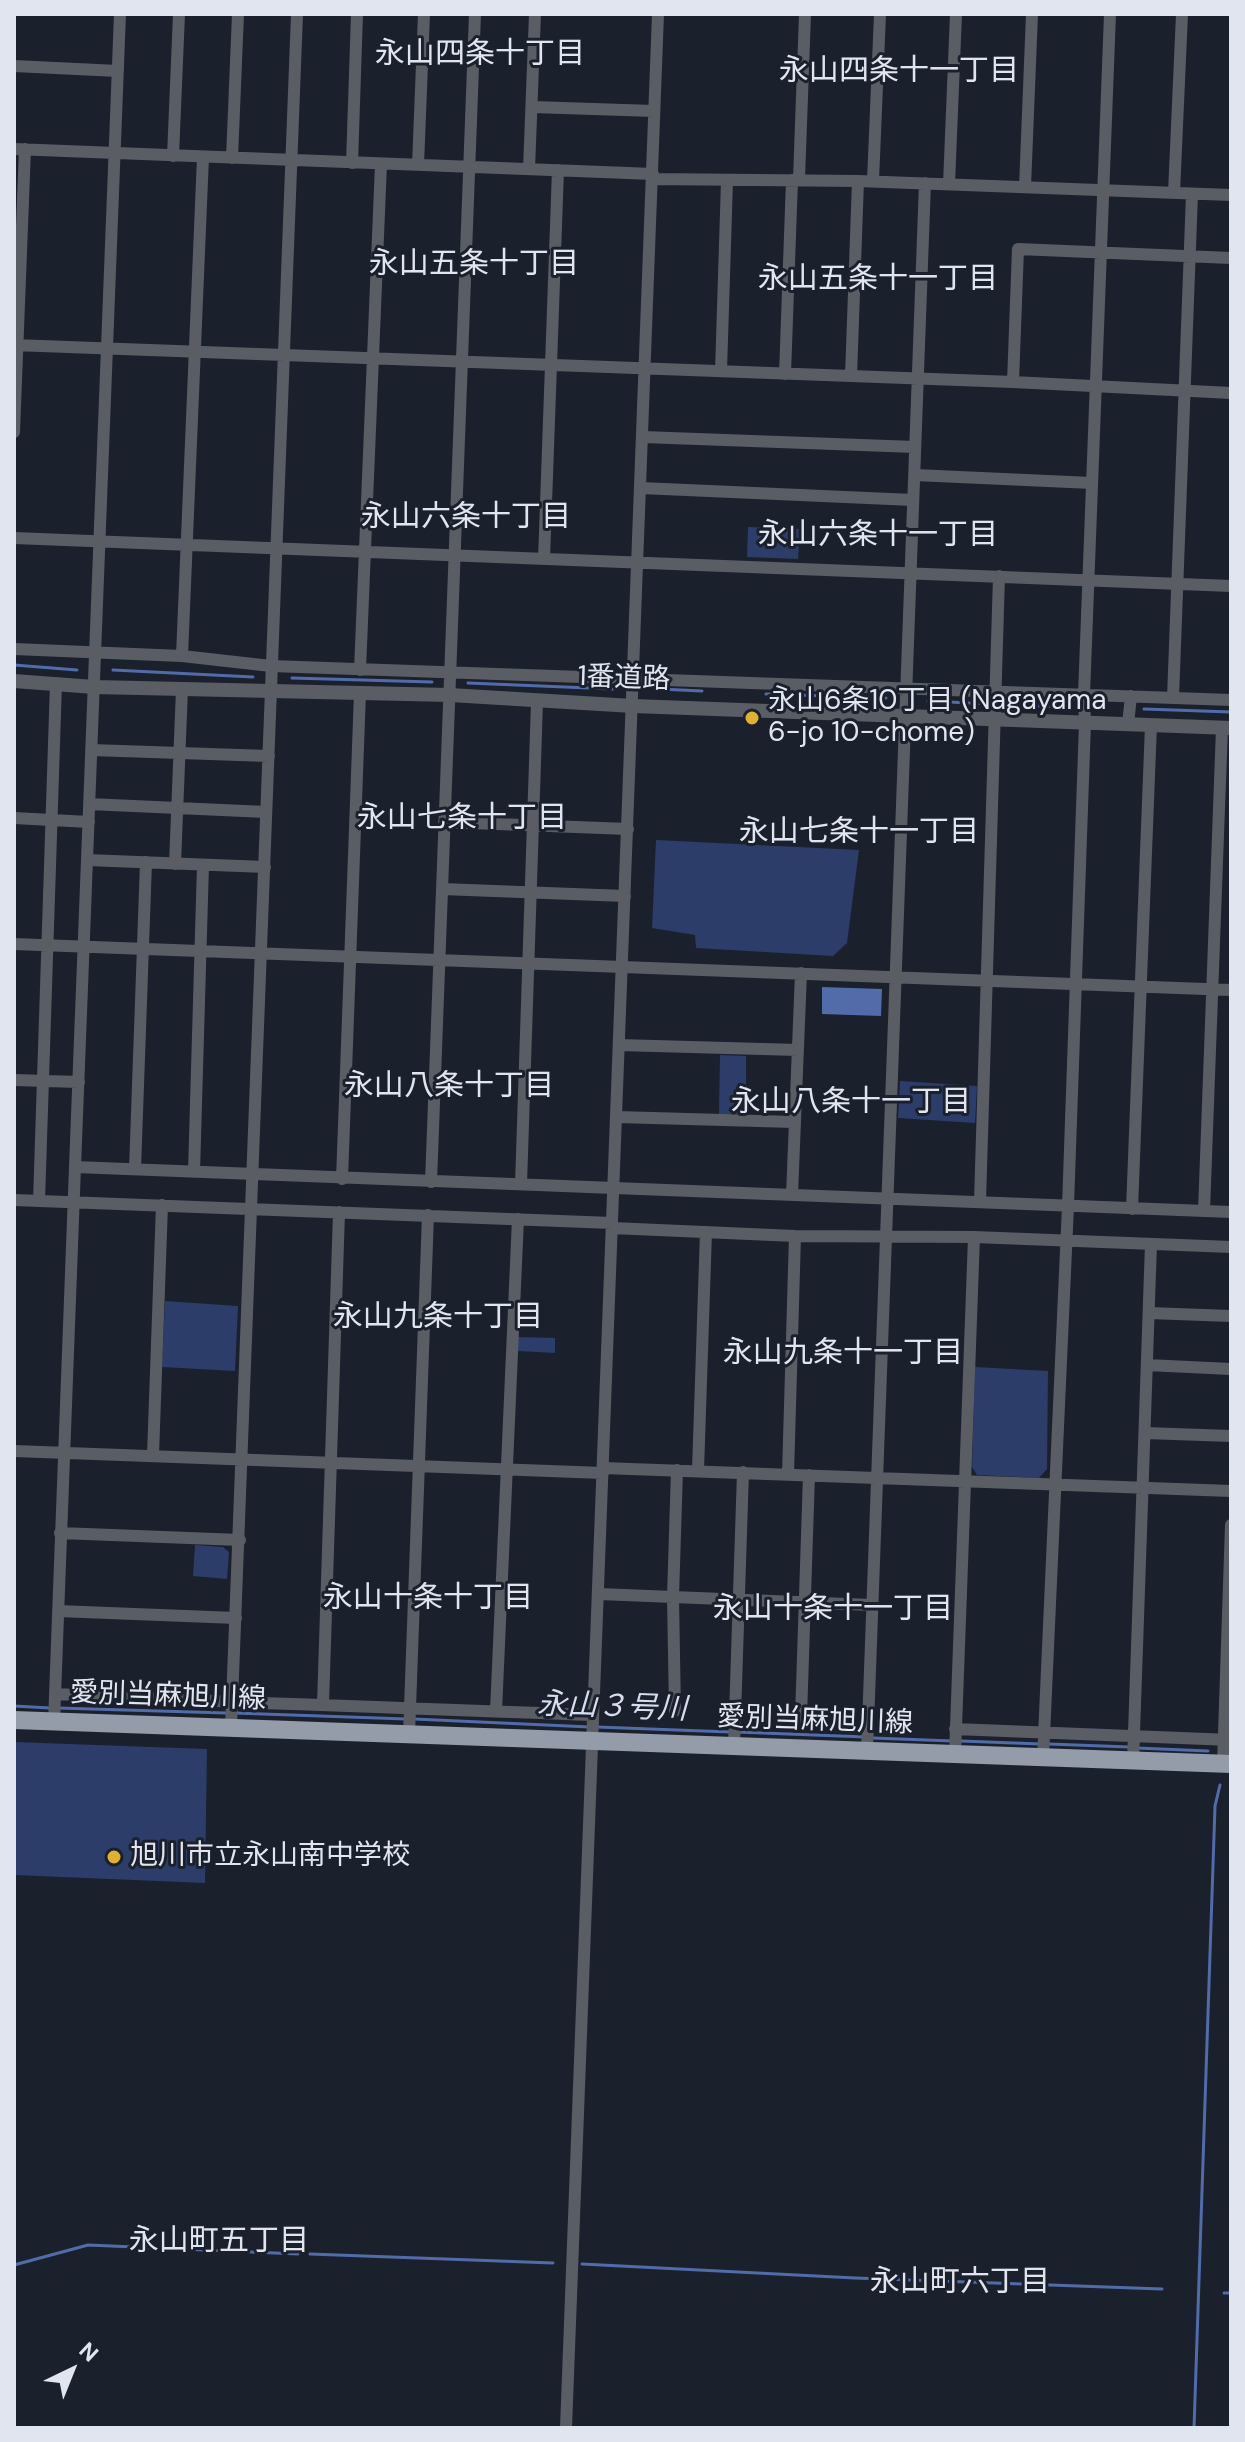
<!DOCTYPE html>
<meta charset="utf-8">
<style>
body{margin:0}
#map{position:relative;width:1245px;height:2442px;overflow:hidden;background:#1b202d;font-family:"DM Sans",sans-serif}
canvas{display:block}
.frame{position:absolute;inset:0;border:16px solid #e1e5ef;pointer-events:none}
.north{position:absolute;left:32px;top:2330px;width:80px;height:80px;-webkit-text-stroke:6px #1b202d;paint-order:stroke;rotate:43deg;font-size:22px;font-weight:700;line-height:32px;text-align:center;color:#e1e5ef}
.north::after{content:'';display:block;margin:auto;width:28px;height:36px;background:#e1e5ef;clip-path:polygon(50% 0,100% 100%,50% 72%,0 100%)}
</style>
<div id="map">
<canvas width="1245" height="2442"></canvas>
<div class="frame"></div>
<div class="north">N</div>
</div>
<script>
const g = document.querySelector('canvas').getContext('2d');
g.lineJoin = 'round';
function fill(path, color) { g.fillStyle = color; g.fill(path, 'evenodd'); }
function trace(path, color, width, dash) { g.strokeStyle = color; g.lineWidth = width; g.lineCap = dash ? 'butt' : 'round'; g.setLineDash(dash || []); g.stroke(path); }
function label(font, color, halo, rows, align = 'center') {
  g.font = font + ' "DM Sans","Noto Sans JP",sans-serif'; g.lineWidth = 6; g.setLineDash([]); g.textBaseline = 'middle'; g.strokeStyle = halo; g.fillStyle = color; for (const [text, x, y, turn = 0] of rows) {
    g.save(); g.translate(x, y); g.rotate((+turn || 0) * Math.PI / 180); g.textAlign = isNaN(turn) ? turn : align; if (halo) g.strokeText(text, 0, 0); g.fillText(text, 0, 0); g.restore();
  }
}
fill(new Path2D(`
 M748,527L800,529L798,559L747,557Z
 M656,840L859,850L847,943L833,956L696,948L695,935L652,928Z
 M720,1055L746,1056V1114H719Z
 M900,1081L977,1086L975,1123L898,1118Z
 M165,1301L238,1306L235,1371L162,1367Z
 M518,1337L555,1338V1353L518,1351Z
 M975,1367L1048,1371L1047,1469L1039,1478L977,1475L972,1467Z
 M195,1545L223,1547L229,1552L227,1579L193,1576Z
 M14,1742L207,1749L205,1883L14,1875Z`), '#2b3d68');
fill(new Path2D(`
 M822,987L882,989L881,1016L822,1014Z`), '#526caa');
trace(new Path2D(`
 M14,665L77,670
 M113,670L253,677
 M292,678L432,682
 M468,683L613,689
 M659,689L702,691
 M766,694L886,698
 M928,701L990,704
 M998,704L1066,707
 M1144,709L1231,712
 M14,1706L50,1708
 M58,1708L226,1713
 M234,1713L406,1719
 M414,1719L590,1727
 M597,1727L730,1732
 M737,1732L866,1737
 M873,1738L953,1741
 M961,1741L1041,1744
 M1049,1744L1129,1747
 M1137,1748L1208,1751
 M310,2254L553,2263
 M582,2264L855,2278L1162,2289
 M14,2265L88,2245L298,2254
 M1224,2293H1231
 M1194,2428L1215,1806L1220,1785`), '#526caa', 3);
trace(new Path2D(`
 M14,66L118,71
 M532,107L654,111
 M14,149L653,174
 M173,156L179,14
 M232,158L238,14
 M352,163L357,14
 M418,165L424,14
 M529,169L535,14
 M653,179L858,181L1231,195
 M799,179L805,14
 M873,181L880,14
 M949,184L956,14
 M1025,187L1032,14
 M1174,193L1182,14
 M14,345L1013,382L1231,393
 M721,371L727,181
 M785,374L792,180
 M851,376L858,181
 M1013,382L1018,249L1231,258
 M14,432L25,149
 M643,437L915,447
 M915,475L1092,483
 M641,488L913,500
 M14,538L1231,586
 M544,559L558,170
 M14,649L182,656L271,666L1231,700
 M182,656L203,157
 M360,670L381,164
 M1173,698L1192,194
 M1128,724L1131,696
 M91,750L269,756
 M89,804L266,812
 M14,818L89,822
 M444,822L628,829
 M87,860L265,867
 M175,864L182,689
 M442,889L625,896
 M14,944L1231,990
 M619,1045L798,1050
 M14,1080L79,1082
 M617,1117L794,1122
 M75,1167L120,14
 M135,1169L146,862
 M194,1172L203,865
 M342,1179L360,693
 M431,1182L475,14
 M521,1184L537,702
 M792,1195L801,973
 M14,1200L612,1223
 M39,1201L56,683
 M980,1202L999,576
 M1132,1209L1151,725
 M1204,1211L1222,728
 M612,1228L795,1236L974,1237L1231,1247
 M1149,1313L1231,1316
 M1147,1365L1231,1369
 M1145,1433L1231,1436
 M14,1451L603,1473
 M153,1455L162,1205
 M603,1468L1231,1491
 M698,1470L706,1232
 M788,1474L795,1236
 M60,1533L240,1540
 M599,1594L871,1605
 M58,1611L236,1618
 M55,1694C234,1703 414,1708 593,1715
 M323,1704L339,1212
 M496,1711L518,1219
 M675,1711L673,1597L677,1470
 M801,1717L809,1475
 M54,1722L75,1167L1231,1212
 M231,1728L297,14
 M955,1729L1231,1740
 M409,1735L428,1215
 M734,1746L743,1472
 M867,1751L925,183
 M955,1755L974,1237
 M1043,1758L1068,1206L1085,723L1084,695L1110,14
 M1133,1762L1151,1244
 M1223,1764L1231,1525
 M566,2428L658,14`), '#5a5d64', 12);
trace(new Path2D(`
 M14,681L94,687L450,695L633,706L1231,728`), '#5a5d64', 14);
trace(new Path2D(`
 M14,1720L1231,1764`), '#949ba9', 18);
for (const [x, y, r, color] of [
 [752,718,8,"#e0b034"],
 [114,1857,8,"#e0b034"]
]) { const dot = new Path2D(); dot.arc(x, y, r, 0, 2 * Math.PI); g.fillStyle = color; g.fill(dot); trace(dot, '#1b202d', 3); }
label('28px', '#e1e5ef', '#1b202d', [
 ["1番道路",624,679,2],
 ["愛別当麻旭川線",168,1697,2],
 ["愛別当麻旭川線",815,1721,2]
]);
label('28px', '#e1e5ef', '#1b202d', [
 ["永山6条10丁目 (Nagayama",768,702],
 ["6-jo 10-chome)",768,734],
 ["旭川市立永山南中学校",130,1857]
], 'left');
label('30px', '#e1e5ef', '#1b202d', [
 ["永山四条十丁目",480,55],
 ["永山四条十一丁目",899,72],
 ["永山五条十丁目",474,265],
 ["永山五条十一丁目",878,280],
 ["永山六条十丁目",466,518],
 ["永山六条十一丁目",878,536],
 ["永山七条十丁目",462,819],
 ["永山七条十一丁目",859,833],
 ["永山八条十丁目",449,1087],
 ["永山八条十一丁目",851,1103],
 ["永山九条十丁目",438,1318],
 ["永山九条十一丁目",843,1354],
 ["永山十条十丁目",428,1599],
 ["永山十条十一丁目",833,1610],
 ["永山町五丁目",219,2242],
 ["永山町六丁目",960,2283]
]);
label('italic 30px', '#d5ddef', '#1b202d', [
 ["永山３号川",612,1708,2]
]);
</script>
